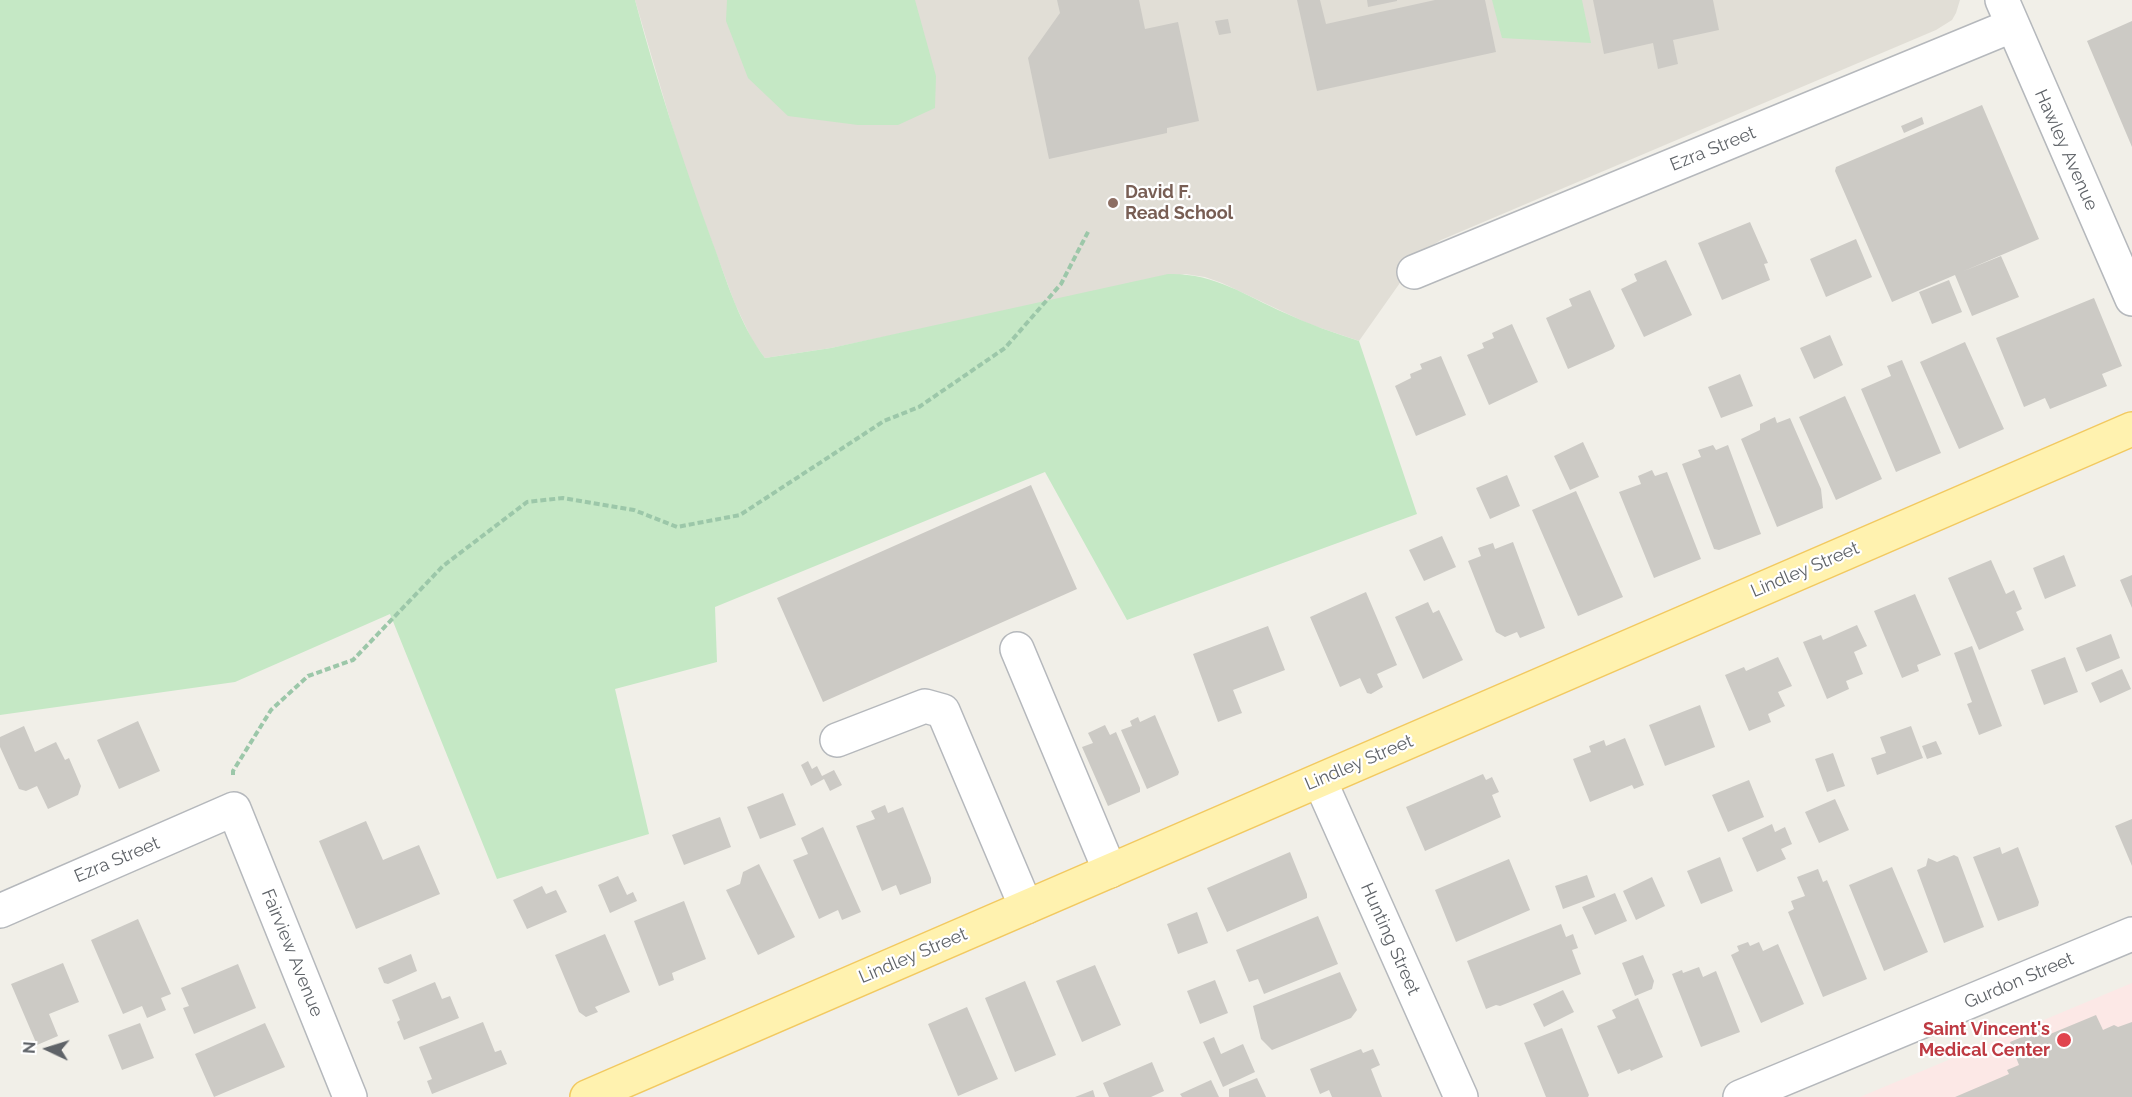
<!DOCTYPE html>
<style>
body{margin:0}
#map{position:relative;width:2132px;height:1097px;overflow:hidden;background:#f1efe8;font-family:Raleway,sans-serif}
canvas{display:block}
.north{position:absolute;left:18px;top:1019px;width:60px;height:60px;-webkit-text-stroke:4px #fff;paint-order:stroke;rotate:274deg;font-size:16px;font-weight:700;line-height:24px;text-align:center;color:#5f6368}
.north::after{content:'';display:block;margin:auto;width:21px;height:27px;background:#5f6368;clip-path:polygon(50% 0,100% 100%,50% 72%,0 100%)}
</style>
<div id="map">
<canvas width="2132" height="1097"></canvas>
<div class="north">N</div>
</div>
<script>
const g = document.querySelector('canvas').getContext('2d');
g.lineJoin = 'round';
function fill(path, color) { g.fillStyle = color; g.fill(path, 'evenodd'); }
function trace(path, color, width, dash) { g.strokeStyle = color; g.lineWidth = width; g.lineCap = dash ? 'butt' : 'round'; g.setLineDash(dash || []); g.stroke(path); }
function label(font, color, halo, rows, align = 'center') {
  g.font = font + ' Raleway,sans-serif'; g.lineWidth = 4.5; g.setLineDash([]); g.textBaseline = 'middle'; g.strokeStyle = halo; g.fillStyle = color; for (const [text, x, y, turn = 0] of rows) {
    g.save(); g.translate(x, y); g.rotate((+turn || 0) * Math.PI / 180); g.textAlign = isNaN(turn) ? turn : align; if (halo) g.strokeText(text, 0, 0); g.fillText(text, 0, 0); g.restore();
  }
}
fill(new Path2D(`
 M635,0H1960L1956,13L1952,20L1936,30L1441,240L1428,248L1414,263L1359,341L1309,324L1222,283L1205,277L1185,274L831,348L765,358L753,342L735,304L684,167Z`), '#e1ded6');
fill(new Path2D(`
 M2132,983V1097H1860Z`), '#fce8e6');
fill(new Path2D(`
 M0,0H635C657,82 683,162 712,241C727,281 739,324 765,358L831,348L1168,274C1215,273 1244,295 1285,313C1309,324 1334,333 1359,341L1417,514L1127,620L1045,472L715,607L717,662L615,689L649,834L497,879L390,614L235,682L0,715Z
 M727,0H915L936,76L935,108L898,125H858L788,116L748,78L726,21Z
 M1492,0H1582L1591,43L1502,38Z`), '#c5e8c5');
fill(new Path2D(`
 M1057,0H1139L1145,29L1178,22L1199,121L1167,128V133L1049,159L1028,58L1060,13Z
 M1297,0H1320L1326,24L1435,0H1485L1496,52L1317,91Z
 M1367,0H1397V1L1368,7Z
 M1593,0H1713L1719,30L1673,40L1678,64L1658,69L1653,43L1604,54Z
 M1228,19L1231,33L1219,35L1215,21Z
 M2132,21V147L2087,41Z
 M1982,105L2039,239L1964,271L2001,256L2019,297L1972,316L1955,275L1892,302L1835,171L1836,167Z
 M1922,117L1924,124L1904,133L1901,126Z
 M1750,222L1768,263L1764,264L1770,280L1722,300L1698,243Z
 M1856,239L1872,277L1826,297L1810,259Z
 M1666,260L1692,315L1644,337L1621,289L1637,281L1634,274Z
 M1949,280L1962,312L1932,324L1919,292Z
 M1590,290L1615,346L1613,349L1568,369L1546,318L1572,306L1569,299Z
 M2094,298L2122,366L2102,374L2107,386L2050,409L2045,398L2024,407L1996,338Z
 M1512,324L1538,382L1489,405L1467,355L1484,348L1482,343L1494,338L1492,333Z
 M1830,335L1843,365L1814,379L1800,348Z
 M1965,342L2004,429L1959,449L1920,362Z
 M1441,356L1466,415L1416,436L1395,386L1411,378L1410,374L1422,369L1420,364Z
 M1902,360L1941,453L1896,472L1861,389L1891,376L1887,366Z
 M1740,374L1753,406L1721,418L1708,387Z
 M1845,396L1882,479L1836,500L1799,417Z
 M1775,417L1777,423L1790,418L1821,489L1823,508L1777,527L1741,439L1760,430V424Z
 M1583,442L1599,477L1570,490L1554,456Z
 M1713,445L1716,450L1728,445L1761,534L1719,550L1714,549L1682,464L1701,457L1698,450Z
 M1652,470L1655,476L1667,472L1701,559L1654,578L1619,492L1641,484L1638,476Z
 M1507,475L1520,506L1490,519L1476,488Z
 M1031,485L1077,589L823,702L777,598Z
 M1576,491L1623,597L1578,616L1532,510Z
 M1442,536L1456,567L1424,581L1409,550Z
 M1513,542L1545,628L1520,638L1517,632L1505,637L1496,632L1468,561L1481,556L1478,548L1493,543L1495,549Z
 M2064,555L2076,586L2045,599L2033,568Z
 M1991,560L2006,594L2014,590L2022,609L2016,612L2024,630L1979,650L1948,578Z
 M2132,575V608L2120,580Z
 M1366,592L1397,665L1377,674L1383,687L1371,694L1367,693L1360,678L1340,687L1310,617Z
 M1915,594L1941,655L1917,665L1919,671L1902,678L1874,611Z
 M1428,602L1433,613L1439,610L1463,660L1423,679L1395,617Z
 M1857,625L1867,646L1854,652L1863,674L1846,681L1849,689L1827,699L1803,642L1821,635L1823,640Z
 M1268,626L1285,670L1233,690L1242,713L1218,722L1193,654Z
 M2111,634L2120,658L2086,672L2076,648Z
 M1972,646L2002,726L1979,735L1967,704L1972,702L1954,653Z
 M1778,657L1792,686L1778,692L1785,706L1768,714L1771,722L1749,731L1725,675L1744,667L1746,671Z
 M2065,657L2078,692L2044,705L2031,670Z
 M2122,669L2131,689L2100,703L2091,683Z
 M1700,705L1715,747L1665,766L1649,725Z
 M1155,715L1179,772L1178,775L1147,789L1121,730L1132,726L1130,721L1138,717L1140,722Z
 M138,721L160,771L119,789L97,740Z
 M1105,725L1110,735L1116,732L1140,788V792L1108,806L1082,747L1093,743L1088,733Z
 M24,726L35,752L56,742L65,760L69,758L81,786L78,795L48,809L37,786L26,791L19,789L0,747V737Z
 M1911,726L1923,758L1877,775L1871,758L1886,753L1880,737Z
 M1625,738L1644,785L1634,789L1632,785L1590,802L1573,759L1591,752L1589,746L1604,740L1606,746Z
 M1936,741L1942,754L1927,759L1922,746Z
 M1833,753L1845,786L1827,792L1815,759Z
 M808,761L812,769L817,766L822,776L834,770L842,785L830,791L824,779L811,786L801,765Z
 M1483,774L1486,780L1492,777L1499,792L1492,795L1501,817L1425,851L1406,807Z
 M1749,780L1764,817L1728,832L1712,795Z
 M783,793L796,825L760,839L747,807Z
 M1835,799L1849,830L1819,843L1805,812Z
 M885,805L888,813L903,807L931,878V883L900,895L896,885L882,891L856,826L875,819L871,811Z
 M720,817L731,847L684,865L672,835Z
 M2132,819V866L2115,826Z
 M366,821L383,860L419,845L440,894L356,929L319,841Z
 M1772,824L1775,832L1785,827L1792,844L1781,849L1786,859L1757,872L1742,838Z
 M823,827L861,912L842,920L838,910L819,919L793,860L808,854L801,838Z
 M2000,847L2002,854L2018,847L2039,902L2038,906L1998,921L1973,857Z
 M1290,852L1307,894V898L1227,932L1207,888Z
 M1954,855L1958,857L1984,927L1944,943L1917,870L1926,866L1928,858L1937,862Z
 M1720,857L1733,891L1701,904L1687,871Z
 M1509,859L1530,910L1456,942L1435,890Z
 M759,864L795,937L758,955L726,890L740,884L743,872Z
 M1892,867L1928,952L1884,971L1849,885Z
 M1818,869L1823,882L1827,880L1867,979L1823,997L1788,912L1794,909L1791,901L1805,896L1797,877Z
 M1587,875L1595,897L1563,909L1555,886Z
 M618,876L627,895L633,892L637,901L610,913L598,885Z
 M1652,877L1665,906L1636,920L1623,891Z
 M542,886L546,894L556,890L567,912L527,929L513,900Z
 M1615,893L1627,921L1595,935L1582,907Z
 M684,901L706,959L672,973L674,980L659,986L634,921Z
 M1197,912L1208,943L1178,954L1167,924Z
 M1318,916L1338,964L1264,994L1258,979L1249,982L1236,950Z
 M138,919L171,994L161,998L166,1010L147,1018L142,1006L123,1014L91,940Z
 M1561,924L1566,937L1573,934L1578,948L1572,950L1581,974L1500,1006L1496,1005L1486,1009L1467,961Z
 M605,934L630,992L595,1007L598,1012L586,1017L579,1012L555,955Z
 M1748,942L1750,946L1759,942L1763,951L1778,944L1804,1004L1761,1023L1731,955L1739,951L1737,946Z
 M411,954L417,971L388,984L384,983L378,968Z
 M1643,955L1654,981L1652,989L1635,996L1622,963Z
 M63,963L79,1002L49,1014L58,1036L37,1045L11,984Z
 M238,964L256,1008L194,1034L183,1008L189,1006L181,988Z
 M1095,965L1121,1025L1082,1042L1056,981Z
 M1699,967L1703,977L1716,971L1740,1032L1701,1047L1672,974L1682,970L1683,973Z
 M1340,972L1357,1010L1351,1018L1272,1050L1261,1039L1253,1006Z
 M1215,980L1228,1013L1200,1024L1187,991Z
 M1025,981L1056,1055L1015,1072L985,998Z
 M435,982L442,999L450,996L459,1018L404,1040L397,1022L400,1020L392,1000Z
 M1563,990L1574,1012L1544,1027L1533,1004Z
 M1638,998L1663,1057L1631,1071L1630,1069L1618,1074L1597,1026L1616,1018L1612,1010Z
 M967,1007L998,1079L958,1096L928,1024Z
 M2096,1015L2103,1030L2114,1025L2118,1027L2132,1022V1097H1955L2009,1074L2007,1070L2019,1065L2010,1042L2039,1030L2043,1037Z
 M483,1022L495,1052L501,1050L507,1064L432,1094L427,1081L432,1079L419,1047Z
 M140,1023L154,1058L122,1070L108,1035Z
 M265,1023L285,1067L214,1097L195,1054Z
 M1562,1028L1589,1095L1588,1097H1546L1524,1043Z
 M1214,1037L1221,1054L1243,1044L1255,1072L1223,1087L1203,1042Z
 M1361,1049L1363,1053L1373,1049L1380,1065L1371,1069L1382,1097H1332L1329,1090L1320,1094L1310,1069Z
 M1152,1062L1164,1091L1151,1097H1109L1103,1083Z
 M1257,1078L1266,1097H1229V1089Z
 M1211,1080L1219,1097H1182L1180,1094Z
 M1093,1090L1095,1097H1075Z`), '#cccac5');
const minor = new Path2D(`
 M2002,0L2132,299
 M1414,272L2011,26
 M1017,649L1110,871
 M837,740L925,706L943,711L1026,907
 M1320,781L1461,1097
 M0,911L234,809L350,1097
 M1740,1097L2132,934`);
const major = new Path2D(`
 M587,1097L2132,429`);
trace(minor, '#b5b8bc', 36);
trace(major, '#f2c960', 36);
trace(new Path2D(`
 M233,775V771L271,710L308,676L353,660L443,566L527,502L563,498L634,510L677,527L740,515L884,421L919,407L1005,348L1061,284L1089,230`), '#9cc7a9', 4, [6, 3]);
trace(minor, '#fff', 33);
trace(major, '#fff2af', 33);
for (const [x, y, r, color] of [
 [1113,203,6,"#8d6e63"],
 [2064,1040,8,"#e0444e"]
]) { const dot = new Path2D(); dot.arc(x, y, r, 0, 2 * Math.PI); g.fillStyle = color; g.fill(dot); trace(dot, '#fff', 2); }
label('18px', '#5f6368', '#fff', [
 ["Ezra Street",1713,149,-22],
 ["Hawley Avenue",2066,150,66],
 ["Lindley Street",1805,570,-23],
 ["Lindley Street",1359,763,-23],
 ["Ezra Street",117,860,-23],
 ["Hunting Street",1390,939,66],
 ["Fairview Avenue",292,953,68],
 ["Lindley Street",913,956,-23],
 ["Gurdon Street",2019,981,-23]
]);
label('bold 18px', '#785e54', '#fff', [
 ["David F.",1125,193],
 ["Read School",1125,214]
], 'left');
label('bold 18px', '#be3a42', '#fff', [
 ["Saint Vincent's",2050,1030],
 ["Medical Center",2050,1051]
], 'right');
</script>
